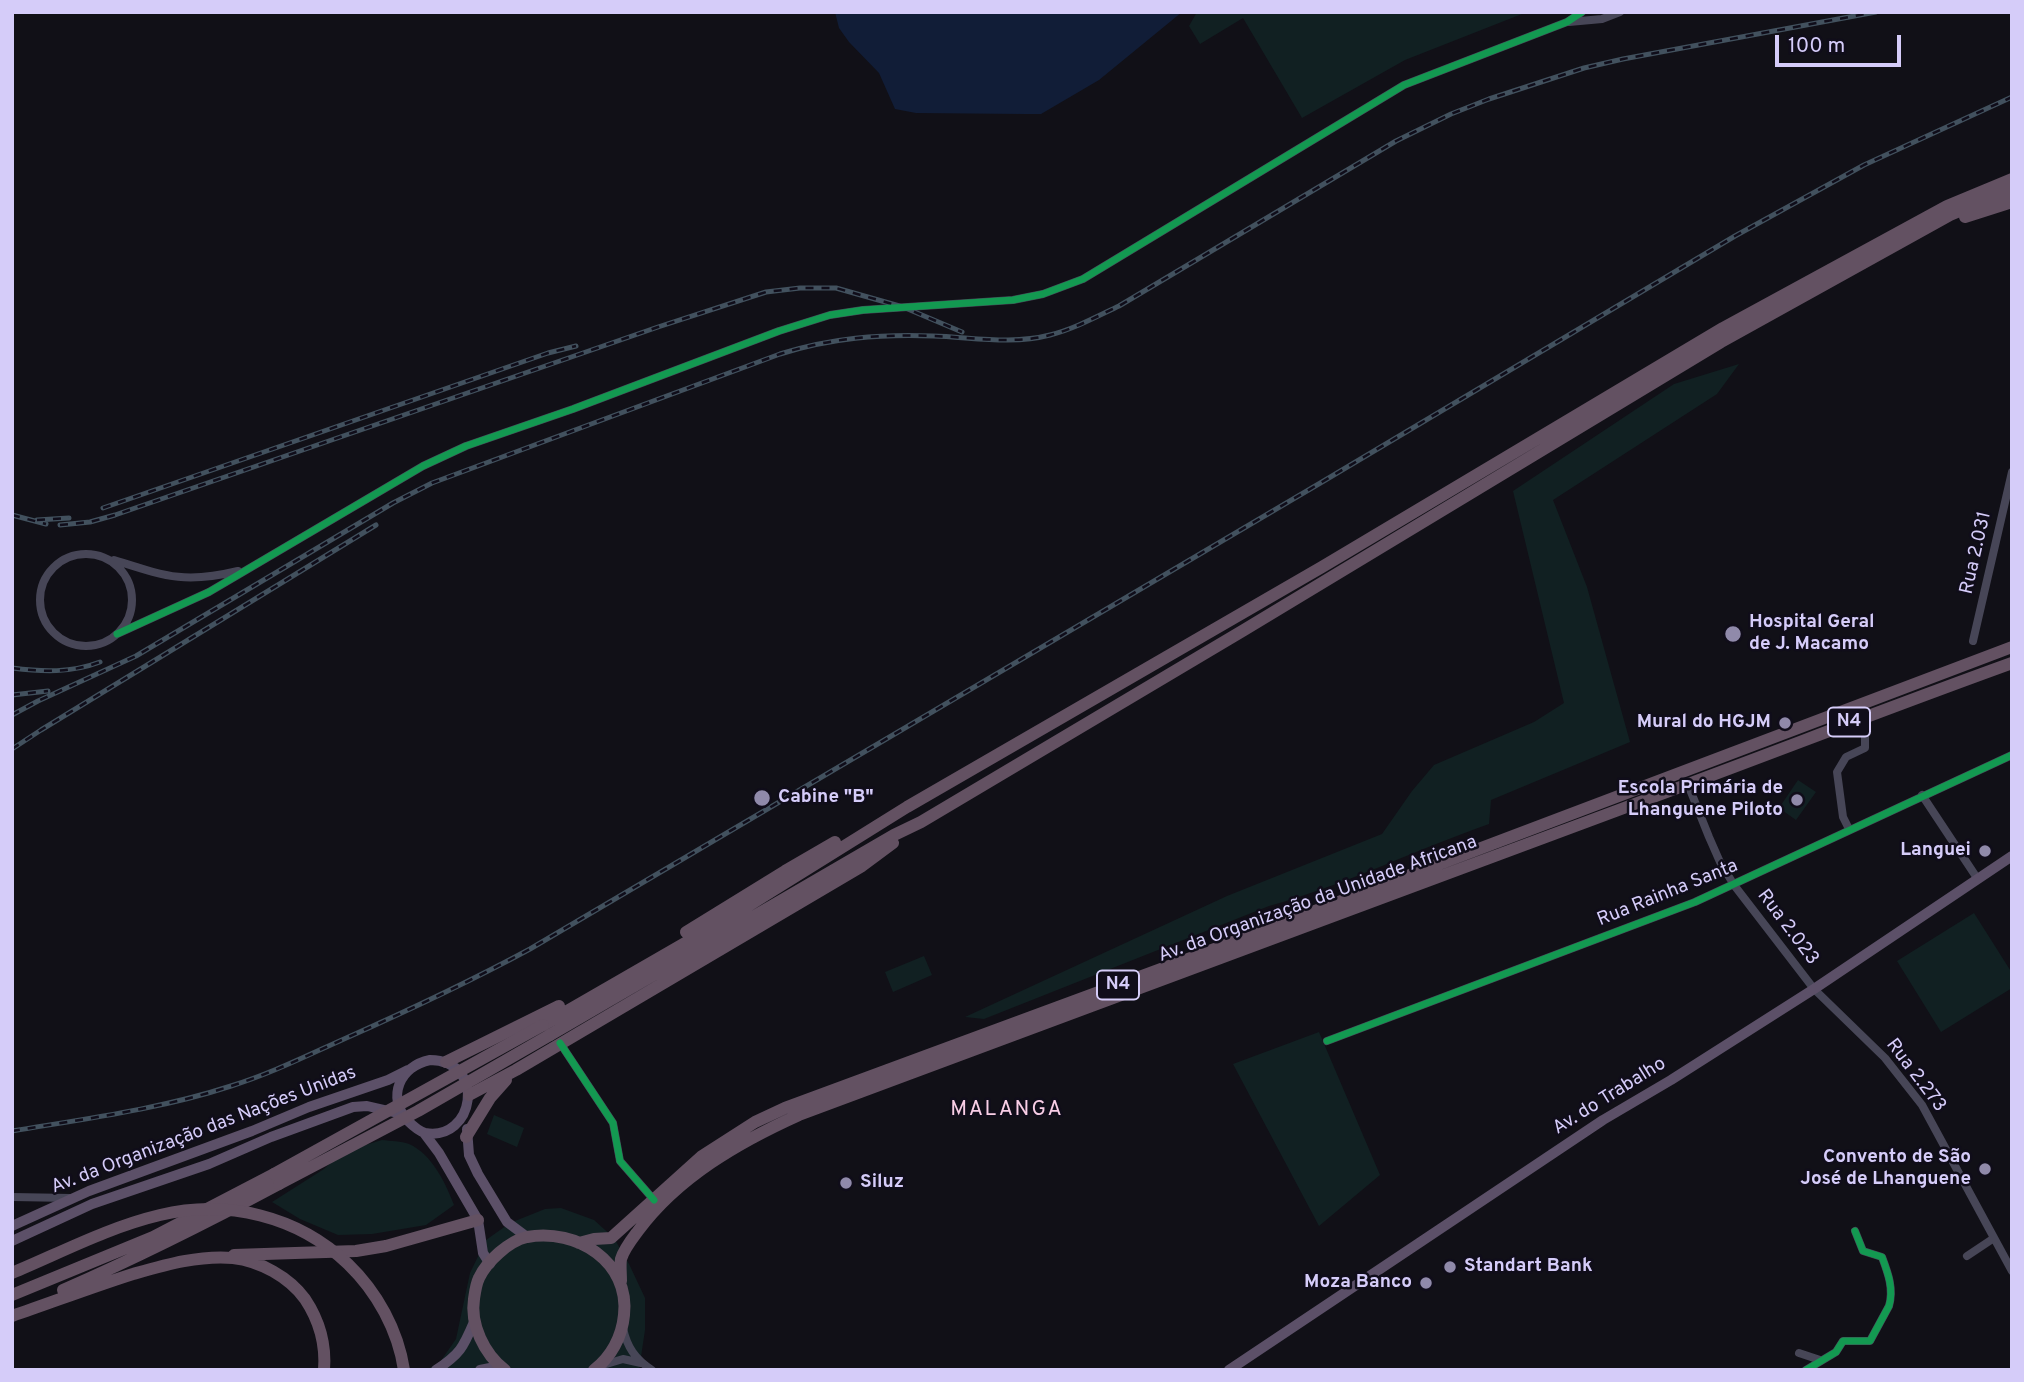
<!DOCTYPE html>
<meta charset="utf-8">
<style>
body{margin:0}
#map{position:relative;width:2024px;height:1382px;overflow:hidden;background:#111017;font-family:Overpass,sans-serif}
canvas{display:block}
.frame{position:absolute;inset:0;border:14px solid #d5ccf9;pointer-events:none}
.scale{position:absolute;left:1775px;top:35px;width:126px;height:32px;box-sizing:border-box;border:4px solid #d5ccf9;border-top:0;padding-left:9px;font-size:21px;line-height:24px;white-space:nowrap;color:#d5ccf9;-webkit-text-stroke:5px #100d1a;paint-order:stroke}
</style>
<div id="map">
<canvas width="2024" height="1382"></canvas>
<div class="frame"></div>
<div class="scale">100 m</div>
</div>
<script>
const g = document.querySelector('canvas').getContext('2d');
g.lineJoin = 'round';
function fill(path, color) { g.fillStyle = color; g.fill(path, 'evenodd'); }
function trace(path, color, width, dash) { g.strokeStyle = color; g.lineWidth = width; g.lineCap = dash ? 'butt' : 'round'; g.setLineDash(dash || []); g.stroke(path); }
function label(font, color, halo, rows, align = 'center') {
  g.font = font + ' Overpass,sans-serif'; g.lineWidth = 5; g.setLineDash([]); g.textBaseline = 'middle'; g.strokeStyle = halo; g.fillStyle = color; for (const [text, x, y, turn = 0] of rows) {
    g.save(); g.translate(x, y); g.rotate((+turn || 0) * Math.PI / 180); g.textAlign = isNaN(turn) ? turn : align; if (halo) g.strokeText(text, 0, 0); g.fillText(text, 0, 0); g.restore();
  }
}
fill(new Path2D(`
 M1197,12H1527L1405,60L1302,118L1243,18L1200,44L1189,26Z
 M1739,364L1717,394L1553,500L1587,587L1630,742L1491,800L1489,824C1415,850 1345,885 1269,906L984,1019L965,1017L1227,896L1382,834L1412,791L1434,765L1534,722L1564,703L1513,491L1674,384Z
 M1798,780L1816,792L1796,820L1779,808Z
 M1974,913L2012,973V988L1941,1032L1897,961Z
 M924,956L932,975L893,992L885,972Z
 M1319,1032L1380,1175L1319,1226L1233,1064Z
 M494,1115L524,1128L517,1147L487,1134Z
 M382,1140C391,1141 401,1141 409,1144C432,1154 446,1184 454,1205L426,1225L372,1234L338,1235L300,1219L272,1202L324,1169L342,1152Z
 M561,1208L594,1220L614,1238L629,1264L645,1298V1330L639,1370H426L440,1362L456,1339L470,1273L486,1240L510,1223L545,1209Z`), '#112022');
fill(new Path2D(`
 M835,12H1182L1099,80L1041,114H1024L916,113L895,109L879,73L849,42L839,28Z`), '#111d37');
trace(new Path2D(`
 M1569,22L1602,19L1620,12
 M40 600a46 46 0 1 1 92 0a46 46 0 1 1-92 0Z
 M114,560C165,576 184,584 238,571
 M117,634L209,592L423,466L466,446L573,409L779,331L830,315L863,310L1013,300L1043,294L1083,279L1404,85L1567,22L1582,12
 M1973,641L2012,472
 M1687,782L1709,837L1720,862L1734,885L1814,989L1885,1058L1922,1105L2012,1271
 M1922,795L1977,878
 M1849,829L1843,817L1837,772L1846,757L1865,748V730
 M1327,1041L1695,902L2012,755
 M560,1043L613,1123L620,1161L654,1200
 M12,1197L71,1198
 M1967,1256L1994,1238
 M623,1328C627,1347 635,1359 652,1370
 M1799,1353L1820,1360
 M603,1365L623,1359L641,1363
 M1806,1370L1836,1352L1843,1341H1870L1889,1306C1894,1289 1888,1273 1882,1257L1863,1251L1855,1231`), '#474657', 8);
trace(new Path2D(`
 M430,1060C488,1061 474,1142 425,1133C419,1131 412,1125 408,1121C386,1097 400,1066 430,1060Z
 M467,1129L469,1155L478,1174L507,1222L527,1237
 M424,1133L439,1153L478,1220L483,1253L490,1264
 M12,1226L89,1191L252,1131L309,1107L388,1080L408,1070
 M12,1241L92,1204L209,1164L271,1137L353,1107L367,1106L402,1114
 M436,1370C460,1354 463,1348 474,1322
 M480,1370L500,1366
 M1229,1370L1603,1120L1671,1080L1814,989L2012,856`), '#5c5068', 10);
trace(new Path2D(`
 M1965,217L2012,202
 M686,932L785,871L835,842
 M543,1025L732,916L907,807L1322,567L1723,328L1947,206L2012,179
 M550,1035L894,835L921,822L1244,630L1721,342L1950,215L2012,189
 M446,1062L559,1006
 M469,1095L516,1070L862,866L893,843
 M466,1137L490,1098L506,1080
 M579,1243L594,1239L611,1238L702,1156L755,1122L785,1108L1191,958L2012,647
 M234,1255L356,1251L386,1246L478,1220
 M621,1281C621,1274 620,1265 621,1259C624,1249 632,1239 638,1231C678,1177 739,1142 799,1115C1093,1004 1388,895 1683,786C1793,745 1901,703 2012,663
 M63,1290C136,1258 208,1222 279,1184
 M12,1295L153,1237L274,1174
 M12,1316C53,1302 92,1287 133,1274C165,1265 199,1255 233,1258C260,1261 289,1277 305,1299C319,1320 326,1345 324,1370
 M505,1370C484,1354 470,1324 474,1299C475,1292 476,1284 479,1278C487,1261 509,1241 527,1237C577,1228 630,1262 624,1315C622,1337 611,1357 594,1370`), '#635162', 12);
const rail = new Path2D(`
 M103,508L548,353L576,346
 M12,515L46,524
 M37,520L69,518
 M60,525L90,522L115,515L658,327L766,292L800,288H836L903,307L962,332
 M12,668C43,672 71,673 100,662
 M12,695L48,691
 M12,715L38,701L136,656L393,503L432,483L780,354C831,338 879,334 933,336C971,337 1012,345 1050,335C1074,329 1096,317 1119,306L1396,141L1451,114L1489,99L1584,68L1623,59L1876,12
 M12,749L41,730L376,525
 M12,1131C84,1119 161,1109 231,1086C270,1074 306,1056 344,1039C407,1011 469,982 530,949L1322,482L1735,236L1864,165L2012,97`);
trace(rail, '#42515e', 5);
trace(rail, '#100d1a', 2.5, [8]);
trace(new Path2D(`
 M274,1174L543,1025
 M279,1184L418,1111L550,1035
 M12,1273C60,1253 109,1227 160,1215C227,1199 298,1216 348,1264C377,1292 398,1330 404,1370`), '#635162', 12);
trace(new Path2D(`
 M117,634L209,592L423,466L466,446L573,409L779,331L830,315L863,310L1013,300L1043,294L1083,279L1404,85L1567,22L1582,12
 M1327,1041L1695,902L2012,755
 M560,1043L613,1123L620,1161L654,1200
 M1806,1370L1836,1352L1843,1341H1870L1889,1306C1894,1289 1888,1273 1882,1257L1863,1251L1855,1231`), '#139951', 7);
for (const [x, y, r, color] of [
 [1733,634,9,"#908aaa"],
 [1785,723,7,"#908aaa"],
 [762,798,9,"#908aaa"],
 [1797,800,7,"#908aaa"],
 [1985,851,7,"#908aaa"],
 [1985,1169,7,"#908aaa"],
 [846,1183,7,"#908aaa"],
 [1450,1267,7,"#908aaa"],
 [1426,1283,7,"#908aaa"]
]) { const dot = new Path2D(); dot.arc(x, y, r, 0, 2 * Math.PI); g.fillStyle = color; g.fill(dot); trace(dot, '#100d1a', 2.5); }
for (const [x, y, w] of [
 [1849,722,42],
 [1118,985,42]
]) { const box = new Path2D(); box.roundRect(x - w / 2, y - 14.5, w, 29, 5); g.fillStyle = '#100d1a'; g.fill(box); trace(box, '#d5ccf9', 2); }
label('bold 18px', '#d5ccf9', null, [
 ["N4",1849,722],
 ["N4",1118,985]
]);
label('19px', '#d5ccf9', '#100d1a', [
 ["Rua 2.031",1977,553,-77],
 ["Rua Rainha Santa",1668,894,-22],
 ["Av. da Organização da Unidade Africana",1318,900,-20],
 ["Rua 2.023",1787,928,53],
 ["Rua 2.273",1915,1076,53],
 ["Av. do Trabalho",1610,1097,-32],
 ["Av. da Organização das Nações Unidas",204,1131,-21]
]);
label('bold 19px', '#d5ccf9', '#100d1a', [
 ["Hospital Geral",1749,623,"left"],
 ["de J. Macamo",1749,645,"left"],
 ["Mural do HGJM",1771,723],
 ["Escola Primária de",1783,789],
 ["Lhanguene Piloto",1783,811],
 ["Cabine \"B\"",778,798,"left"],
 ["Languei",1971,851],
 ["Convento de São",1971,1158],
 ["José de Lhanguene",1971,1180],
 ["Siluz",860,1183,"left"],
 ["Standart Bank",1464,1267,"left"],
 ["Moza Banco",1412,1283]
], 'right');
g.letterSpacing = '2px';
label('21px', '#f9cee6', '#100d1a', [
 ["MALANGA",1007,1111]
]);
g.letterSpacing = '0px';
</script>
